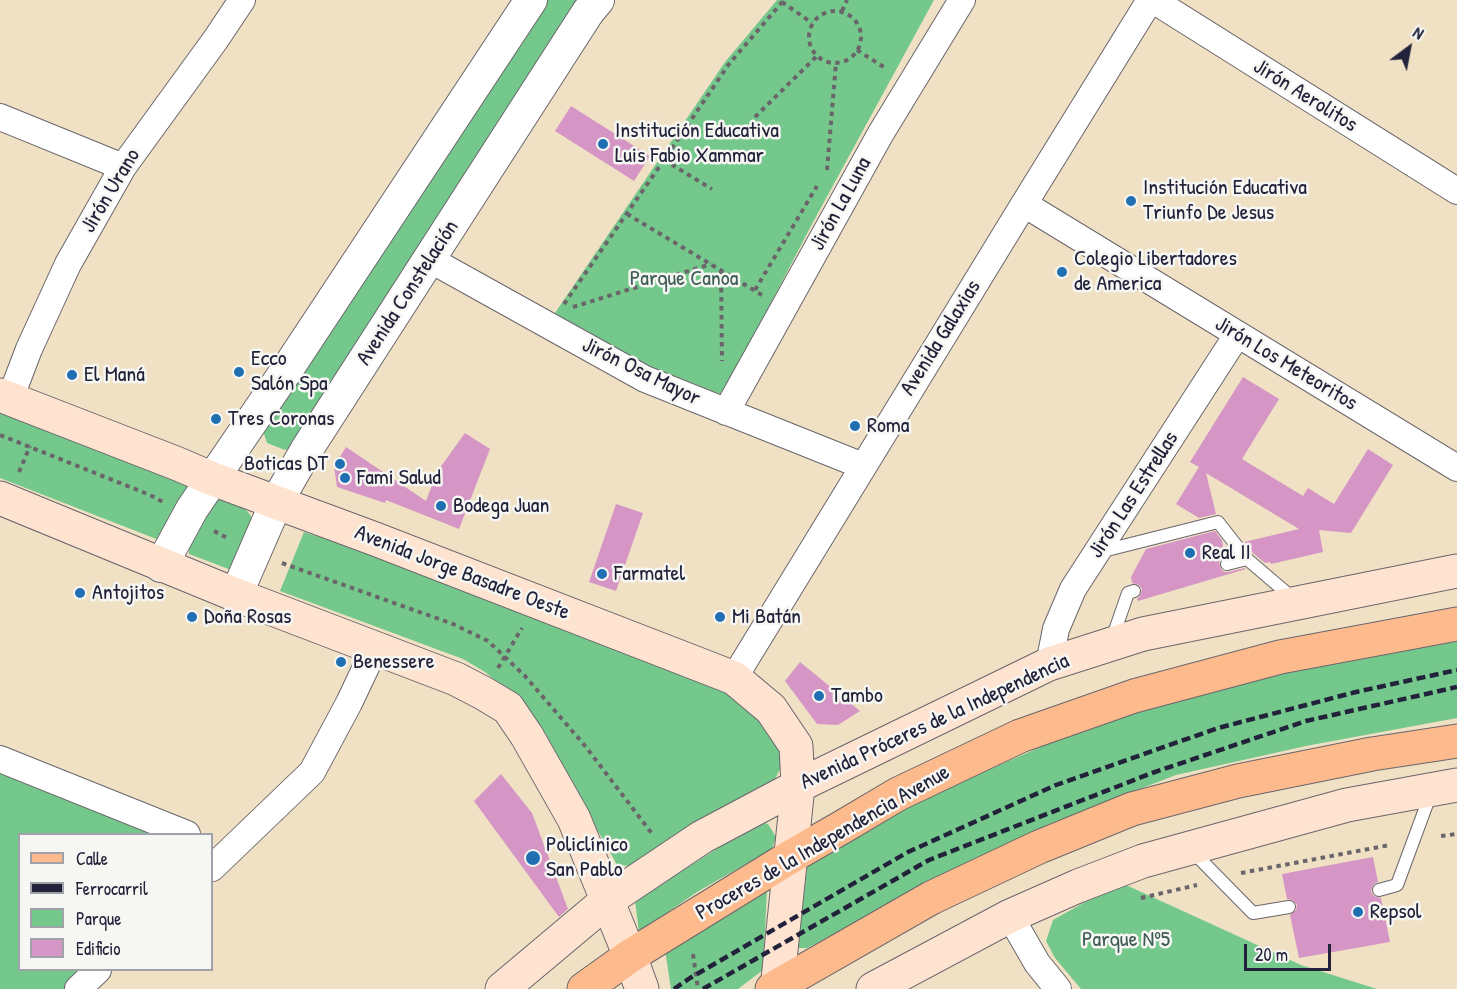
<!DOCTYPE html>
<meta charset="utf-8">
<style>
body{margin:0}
#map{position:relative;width:1457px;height:989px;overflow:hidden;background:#f0e1c4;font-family:"Patrick Hand",sans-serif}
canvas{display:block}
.legend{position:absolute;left:18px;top:833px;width:195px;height:138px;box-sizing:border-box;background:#f6f6f2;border:2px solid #a1a1a9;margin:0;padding:8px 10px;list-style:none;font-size:18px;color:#22223b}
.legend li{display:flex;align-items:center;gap:12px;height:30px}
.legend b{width:30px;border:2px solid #a1a1a9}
.north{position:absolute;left:1379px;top:18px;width:60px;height:60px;-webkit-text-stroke:4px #f6f6f2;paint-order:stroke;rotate:32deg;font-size:16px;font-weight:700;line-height:24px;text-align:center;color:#22223b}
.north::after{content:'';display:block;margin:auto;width:21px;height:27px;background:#22223b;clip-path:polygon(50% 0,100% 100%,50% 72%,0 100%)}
.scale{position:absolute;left:1244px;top:944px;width:87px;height:27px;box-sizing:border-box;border:3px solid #22223b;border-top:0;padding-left:8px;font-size:18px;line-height:21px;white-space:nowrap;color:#22223b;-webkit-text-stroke:4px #f6f6f2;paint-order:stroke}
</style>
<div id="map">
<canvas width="1457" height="989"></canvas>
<ul class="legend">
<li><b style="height:8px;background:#fcba8d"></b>Calle</li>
<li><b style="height:8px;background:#22223b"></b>Ferrocarril</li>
<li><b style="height:16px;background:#75c88b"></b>Parque</li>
<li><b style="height:16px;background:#d596c5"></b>Edificio</li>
</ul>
<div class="north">N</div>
<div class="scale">20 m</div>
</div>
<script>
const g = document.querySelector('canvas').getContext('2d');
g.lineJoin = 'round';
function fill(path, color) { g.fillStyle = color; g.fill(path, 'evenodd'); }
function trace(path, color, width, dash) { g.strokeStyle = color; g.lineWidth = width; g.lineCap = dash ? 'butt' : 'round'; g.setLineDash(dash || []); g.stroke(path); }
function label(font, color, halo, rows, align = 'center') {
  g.font = font + ' "Patrick Hand",sans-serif'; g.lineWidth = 5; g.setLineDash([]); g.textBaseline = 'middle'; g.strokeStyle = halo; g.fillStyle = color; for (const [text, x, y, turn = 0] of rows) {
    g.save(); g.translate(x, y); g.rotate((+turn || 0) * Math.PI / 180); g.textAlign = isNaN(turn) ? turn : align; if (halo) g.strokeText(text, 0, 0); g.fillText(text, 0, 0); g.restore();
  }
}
fill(new Path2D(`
 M546,0H585L299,446L285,450L267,443L262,428Z
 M777,0H934L811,226L723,395L628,358L555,313L725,62Z
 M0,407L187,481V498L164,542L0,478Z
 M221,499L241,504L251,516V530L231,570L189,554L188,539L204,506Z
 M304,532L494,595L734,686L783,747L782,765L775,779L646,867L617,865L608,848L537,730L509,692L485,672L463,659L280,591Z
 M1457,640V718L1306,746L1176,775L1049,824L807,948H798L807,868L812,857L951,786L1059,739L1137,710L1285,673Z
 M0,769L167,834H20V970H92L72,989H0Z
 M759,822L768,824L776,837L772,849L697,892L639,932L635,901Z
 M1126,885L1301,965L1377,989H1081L1055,958L1046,941L1053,920L1087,901Z
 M767,890L763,970L738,989H671L665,950Z`), '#75c88b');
fill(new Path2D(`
 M571,106L650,156L634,181L555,131Z
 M1243,377L1279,399L1242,459L1303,496L1308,488L1334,504L1368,449L1393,465L1351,533L1319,530L1323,552L1271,564L1270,562L1265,563L1253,553L1244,542L1299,529L1206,473L1216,514L1199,518L1176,504L1199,467L1190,462Z
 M465,433L490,449L459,529L386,500L385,503L337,487L334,466L346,447L426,501L437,472Z
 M616,504L643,513L616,591L589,582Z
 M1215,531L1222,540L1223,547L1226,546L1233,554L1221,559L1219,562L1221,569L1224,572H1228L1245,568L1246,569L1138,601L1137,599L1140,596L1142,589L1139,585L1132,583L1131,577L1146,549Z
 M800,662L860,711L838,725L817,724L785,681Z
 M501,774L532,813L568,909L559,917L474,801Z
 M1373,857L1378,882L1373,885L1371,892L1374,896L1381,898L1390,942L1299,958L1290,915L1296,910L1297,905L1292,900L1287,899L1282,874Z`), '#d596c5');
const service = new Path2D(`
 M1099,552L1218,522L1247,559
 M1227,564L1247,559L1295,600
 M1112,639L1128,593L1134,591
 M1192,851L1253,913L1289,907
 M1379,890L1397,885L1431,793`);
const minor = new Path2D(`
 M1153,0L1457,191
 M0,117L123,167
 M1024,204L1457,468
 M429,259L645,379L863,466
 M10,399L29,349L68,264L123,167L216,39L242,0
 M726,412L881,133L962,0
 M1049,664L1056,629L1073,589L1237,335
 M734,678L1024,204L1150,0
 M0,759L187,834
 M212,868L312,772L349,703L375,648
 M1010,916L1037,963L1058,989
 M78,989L98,970`);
const tertiary = new Path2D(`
 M161,566L192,509L286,371L531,0
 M236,595L276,503L307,449L588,12L598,0`);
const secondary = new Path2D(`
 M0,395L178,464L213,479L375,539L734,678L771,709L796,746L798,786L777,989
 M0,498L236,595L456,679L483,693L508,708L527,736L574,819L630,956L642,989
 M502,989L608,900L702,837L798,786L1049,664L1143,634L1457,571
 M873,989L1010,916L1078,886L1143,861L1347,805L1457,785`);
const primary = new Path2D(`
 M584,989L630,956L792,856L844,826L898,794L1020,736L1134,696L1280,657L1457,624
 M772,989L931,898L1039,847L1132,809L1238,781L1372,754L1457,741`);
trace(service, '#6a656b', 14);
trace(minor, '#6a656b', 28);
trace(tertiary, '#6a656b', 34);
trace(secondary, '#6a656b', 35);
trace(primary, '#6a656b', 35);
trace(new Path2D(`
 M782,2L812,23
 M842,11L847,0
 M809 37a26 26 0 1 1 52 0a26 26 0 1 1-52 0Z
 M857,50L887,69
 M755,117L817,56
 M664,160L712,189
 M827,170L836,63
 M627,214L762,295
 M721,270L722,361
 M755,290L817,186
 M564,304L664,160L729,64L784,0
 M573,307L711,264
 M0,435L150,495L163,502
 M19,472L30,446
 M214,531L229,539
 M282,563L453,624L488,641L525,676L586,747L653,835
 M498,668L522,628
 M1441,836L1457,834
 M1241,873L1390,845
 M1141,898L1197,885
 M693,954L698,989`), '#6a656b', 4, [4.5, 4.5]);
trace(service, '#fff', 12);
trace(minor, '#fff', 26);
trace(tertiary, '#fff', 32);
trace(secondary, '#fee3d1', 33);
trace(primary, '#fcba8d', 33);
trace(new Path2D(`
 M674,989L690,978L908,852L1056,785L1218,728L1356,692L1457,670
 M703,989L929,860L1152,773L1306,721L1457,687`), '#22223b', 4.5, [9, 4.5]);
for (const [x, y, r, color] of [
 [603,144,6,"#1f6fb2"],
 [1131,201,6,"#1f6fb2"],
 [1062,272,6,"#1f6fb2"],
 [239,372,6,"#1f6fb2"],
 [72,375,6,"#1f6fb2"],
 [216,419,6,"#1f6fb2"],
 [855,426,6,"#1f6fb2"],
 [340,464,6,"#1f6fb2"],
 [345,478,6,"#1f6fb2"],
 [441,506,6,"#1f6fb2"],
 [1190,553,6,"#1f6fb2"],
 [602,574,6,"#1f6fb2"],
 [80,593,6,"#1f6fb2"],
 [192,617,6,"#1f6fb2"],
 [720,617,6,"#1f6fb2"],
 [341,662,6,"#1f6fb2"],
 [819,696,6,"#1f6fb2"],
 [533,858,8,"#1f6fb2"],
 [1358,912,6,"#1f6fb2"]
]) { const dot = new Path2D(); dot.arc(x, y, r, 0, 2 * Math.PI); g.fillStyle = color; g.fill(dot); trace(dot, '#f6f6f2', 2); }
label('22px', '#22223b', '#f6f6f2', [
 ["Jirón Aerolitos",1305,96,32],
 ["Jirón Urano",111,191,-59],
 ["Jirón La Luna",841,204,-61],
 ["Avenida Constelación",408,293,-57],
 ["Avenida Galaxias",941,338,-58],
 ["Jirón Los Meteoritos",1286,364,31],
 ["Jirón Osa Mayor",641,372,26],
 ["Jirón Las Estrellas",1134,495,-57],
 ["Avenida Jorge Basadre Oeste",462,573,21],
 ["Avenida Próceres de la Independencia",935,722,-25],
 ["Proceres de la Independencia Avenue",823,843,-30]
]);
label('22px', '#22223b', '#f6f6f2', [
 ["Institución Educativa",615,131],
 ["Luis Fabio Xammar",615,156],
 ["Institución Educativa",1143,188],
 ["Triunfo De Jesus",1143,213],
 ["Colegio Libertadores",1074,259],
 ["de America",1074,284],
 ["Ecco",251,359],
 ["Salón Spa",251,384],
 ["El Maná",84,375],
 ["Tres Coronas",228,419],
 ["Roma",867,426],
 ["Boticas DT",328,464,"right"],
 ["Fami Salud",357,478],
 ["Bodega Juan",453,506],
 ["Real II",1202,553],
 ["Farmatel",614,574],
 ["Antojitos",92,593],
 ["Doña Rosas",204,617],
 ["Mi Batán",732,617],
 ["Benessere",353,662],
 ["Tambo",831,696],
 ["Policlínico",546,845],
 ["San Pablo",546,870],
 ["Repsol",1370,912]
], 'left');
label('22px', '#3f5c57', '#f6f6f2', [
 ["Parque Canoa",684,279],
 ["Parque Nº5",1126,940]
]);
</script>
